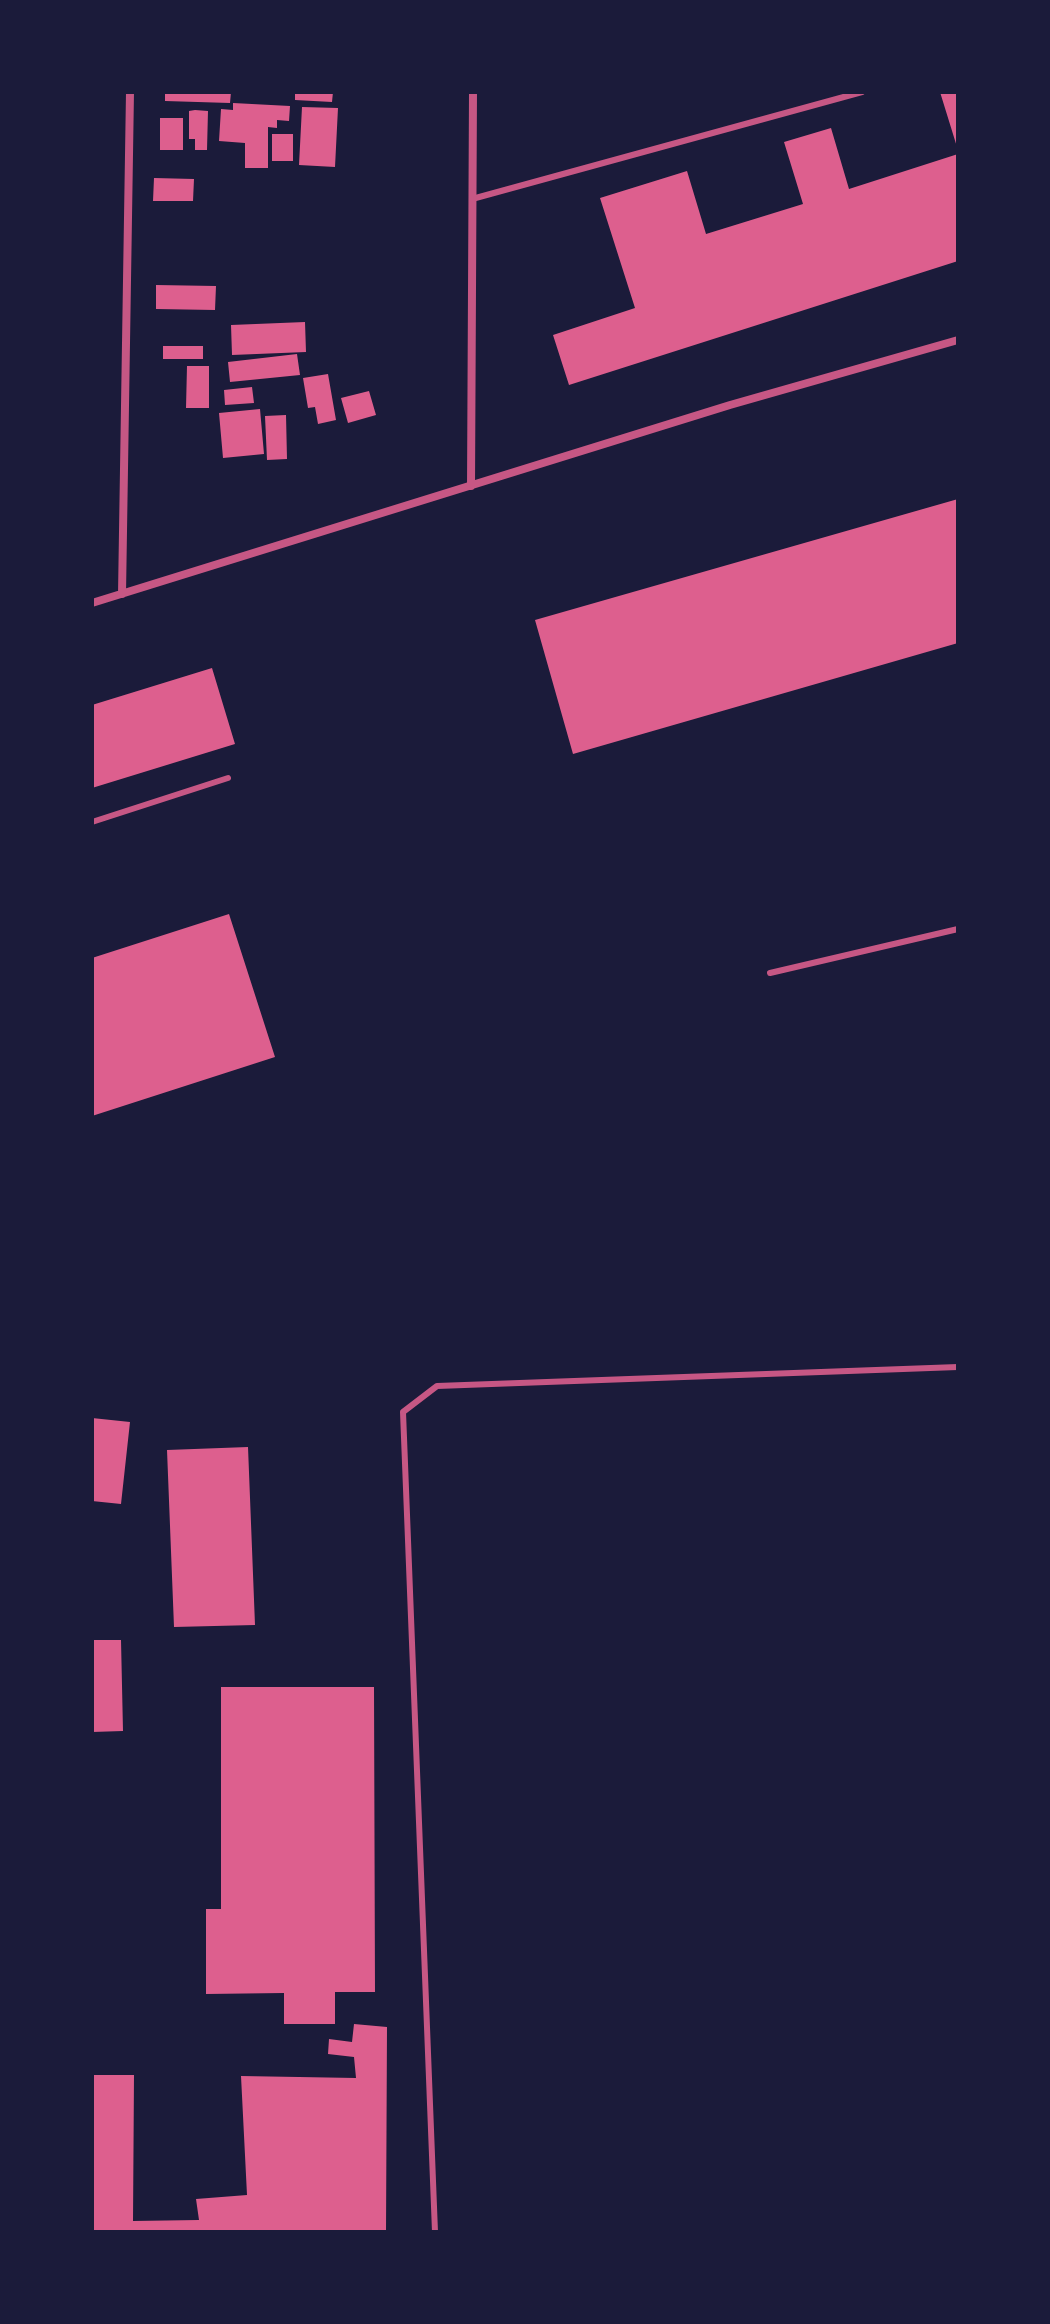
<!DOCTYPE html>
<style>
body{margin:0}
#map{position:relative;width:1050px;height:2324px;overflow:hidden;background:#1b1b3a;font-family:"Crimson Pro",serif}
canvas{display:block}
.frame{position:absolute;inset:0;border:94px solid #1b1b3a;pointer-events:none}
</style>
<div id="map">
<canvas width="1050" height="2324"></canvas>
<div class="frame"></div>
</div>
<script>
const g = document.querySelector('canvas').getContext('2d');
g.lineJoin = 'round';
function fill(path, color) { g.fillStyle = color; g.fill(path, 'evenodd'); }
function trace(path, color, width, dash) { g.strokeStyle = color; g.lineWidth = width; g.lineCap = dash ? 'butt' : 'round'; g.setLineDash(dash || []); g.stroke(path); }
fill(new Path2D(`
 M165,92H231L230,103L165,101Z
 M295,92H333L332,102L295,100Z
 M940,92H958V147H957Z
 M233,103L290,106L289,121L277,120V128L268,127V168H245V143L219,141L221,109L233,110Z
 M302,107L338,108L335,167L299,165Z
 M195,110L208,111L207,150H195V139H189V111Z
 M160,118H183V150H160Z
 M831,128L849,189L958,154V261L569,385L553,335L635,308L600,198L687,171L706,234L803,204L784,142Z
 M272,134H293V161H272Z
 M154,178L194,179L193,201H153Z
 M156,285L216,286L215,310L156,309Z
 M305,322L306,352L232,355L231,325Z
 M163,346H203V359H163Z
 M297,354L300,375L230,382L228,362Z
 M187,366H209V408H186Z
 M328,374L336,420L318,424L315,407L308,408L303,378Z
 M252,387L254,403L225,405L224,390Z
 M369,391L376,415L348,423L341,398Z
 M260,409L264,454L223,458L219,413Z
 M286,415L287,459L267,460L265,416Z
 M958,499V643L573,754L535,620Z
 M212,668L235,744L92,788V705Z
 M229,914L275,1057L92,1116V958Z
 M92,1418L130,1422L121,1504L92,1501Z
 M248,1447L255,1625L174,1627L167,1450Z
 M92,1640H121L123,1731L92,1732Z
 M221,1687H374L375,1992H335V2024H284V1993L206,1994V1909H221Z
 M354,2024L387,2027L386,2232H92V2075H134L133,2221L199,2220L196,2199L247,2195L241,2076L356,2078L354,2057L328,2054L329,2039L352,2042Z`), '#dd5f8e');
trace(new Path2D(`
 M472,199L862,92
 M92,822L228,778
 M770,973L958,929
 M435,2232L403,1412L437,1386L958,1367`), '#c65784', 6);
trace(new Path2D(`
 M471,486L473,92
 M122,594L130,92
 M92,603L730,405L958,340`), '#c65784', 8);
</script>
